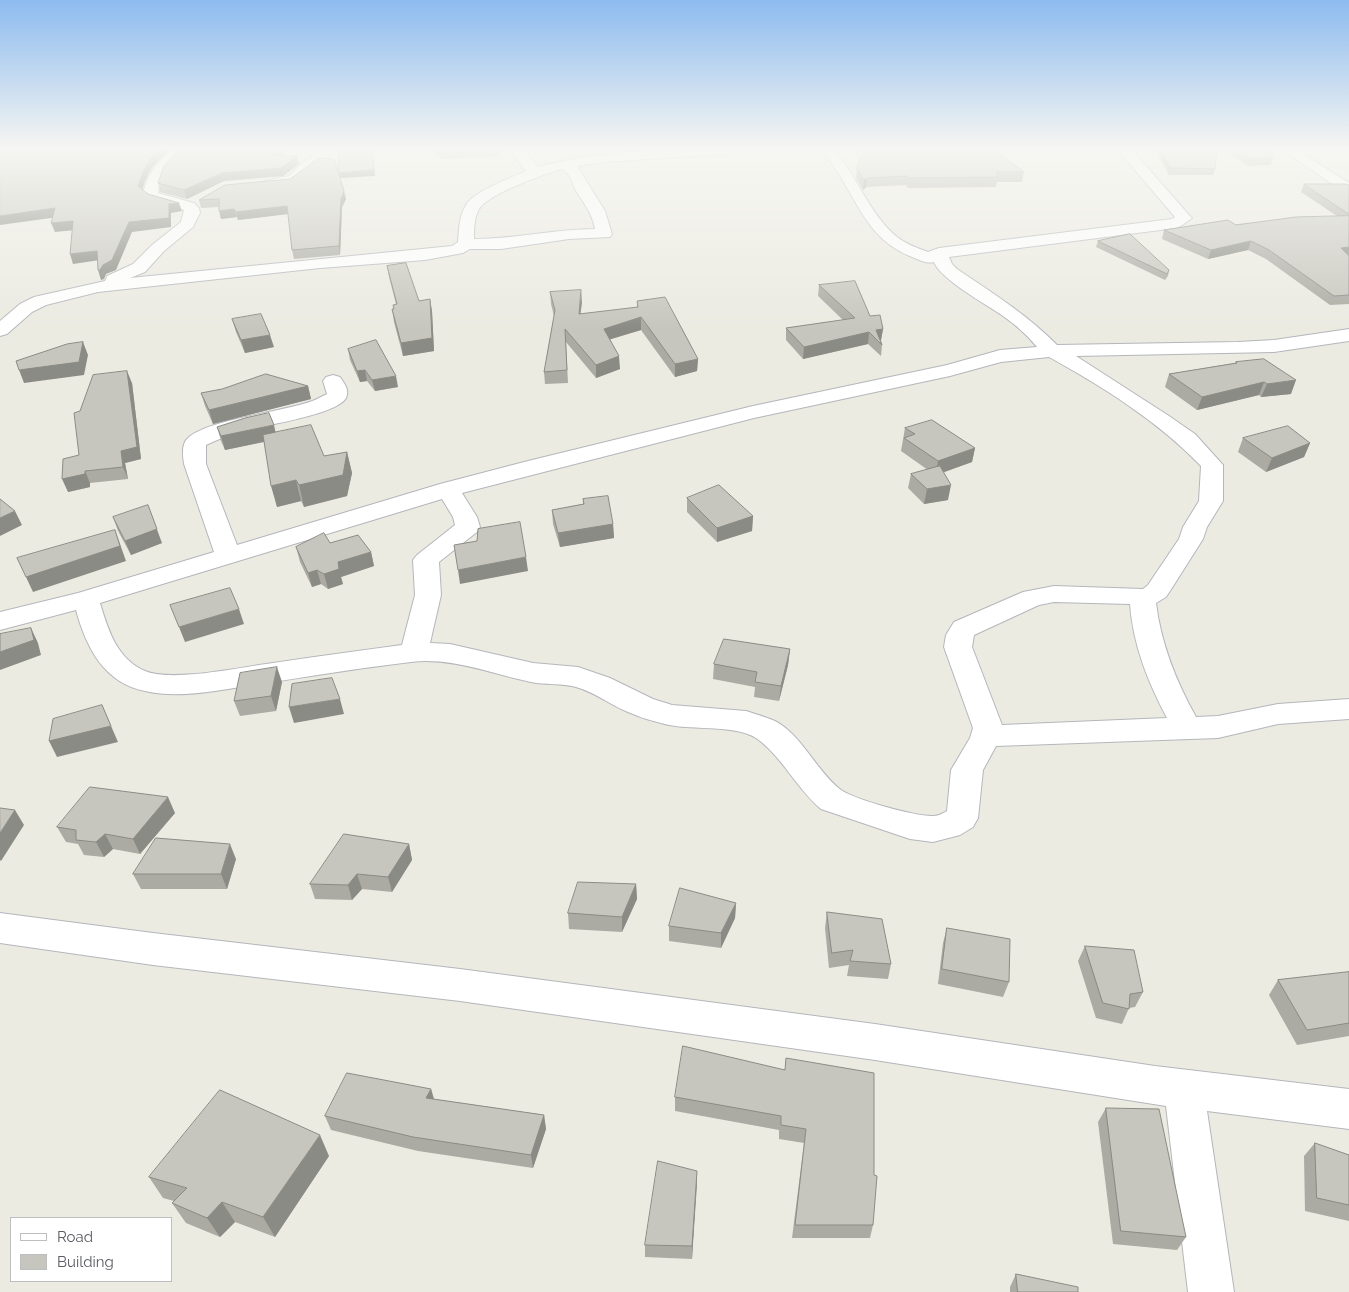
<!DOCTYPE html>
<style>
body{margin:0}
#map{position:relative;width:1349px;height:1292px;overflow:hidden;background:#ecebe2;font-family:Raleway,sans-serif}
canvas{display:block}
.legend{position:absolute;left:10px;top:1217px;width:162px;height:65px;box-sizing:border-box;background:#fff;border:1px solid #bdbec0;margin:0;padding:6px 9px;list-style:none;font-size:15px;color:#5a5c62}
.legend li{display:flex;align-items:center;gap:10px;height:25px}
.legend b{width:25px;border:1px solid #bdbec0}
</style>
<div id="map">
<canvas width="1349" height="1292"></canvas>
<ul class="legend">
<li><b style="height:6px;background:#fff"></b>Road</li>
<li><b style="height:14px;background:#c7c6be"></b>Building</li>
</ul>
</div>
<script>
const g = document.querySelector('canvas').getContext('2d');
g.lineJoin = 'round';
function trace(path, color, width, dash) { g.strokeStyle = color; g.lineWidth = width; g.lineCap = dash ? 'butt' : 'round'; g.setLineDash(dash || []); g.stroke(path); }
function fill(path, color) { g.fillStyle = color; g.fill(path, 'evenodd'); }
const street = new Path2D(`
 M172,149H187C175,164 160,172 158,193L194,203L199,208L200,213L193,227L164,251L145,272L130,278L452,246L458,242C459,229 459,216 466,205C473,192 512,177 526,171L513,155V149H525L527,154L538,167C577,156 616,153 657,150C684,148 714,146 742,149L735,153L603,162L577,166L605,211L612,234L610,237L569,239L501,249H470L463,253L425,260L320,268L98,292L46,305L32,312L7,334L0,336V321L20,304L34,297L105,281L107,276L133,264L152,245L181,222L184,210L151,201L143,195C146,176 158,161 172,149ZM562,169C571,174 571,180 575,189C583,203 592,212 595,229C555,229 515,239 474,239C474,229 474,218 479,209C488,194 544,174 562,169Z
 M323,149H338L312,169L299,182L269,188L264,187L262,184L264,181L289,176L302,163Z
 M819,149H833C857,175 869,214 897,237C906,244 917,248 928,252L939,248L1172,219L1175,217L1117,149H1131L1189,215L1192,218L1181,226L1176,228L949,257L952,264L957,269C993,293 1027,315 1057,345L1238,342L1274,340L1349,329V341L1274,352L1076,356L1169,416L1195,434L1223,465V501L1207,527L1203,539L1170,591L1166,597L1156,603C1161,644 1176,681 1196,717L1218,716L1278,704L1349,699V719L1278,724L1218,738L996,746L983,770L978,818L973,827L960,835L933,842L910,839L821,809C796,788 782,756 756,738C737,725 693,730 669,725C657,722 644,719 633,714C613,707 597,693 576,687C562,683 545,685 531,682C492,674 452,657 411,662C359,668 306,677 253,685C219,690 180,699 145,691C104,683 86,647 76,610L0,630V612L78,593L214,552L184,464C183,456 181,444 188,438C208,419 286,412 315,400L327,394L323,381L326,377L333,375L340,377C344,383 350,390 346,398C337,415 259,426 238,432C227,436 216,440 206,445V464L237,545L440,484L528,461L753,406L947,365L1000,350L1037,347C1027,335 1016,325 1003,316C986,304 941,280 934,262C926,264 920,260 912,257C866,239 858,200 832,164C828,158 823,154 819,149ZM1049,357C1103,387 1158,421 1201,466L1199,501L1183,527L1179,539L1148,585L1143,589L1054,586L1023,592L954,622L946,635L944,647L973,728L970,738L951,770L947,811C942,814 938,816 932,816C914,816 856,800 841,790C816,771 803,736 775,721C766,717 755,714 746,711L672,705L653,699L610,678L578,667L533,663L450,644L430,643L441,595L439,562L477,532L480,527L477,517L462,493L754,418L950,376L1001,362ZM442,499L453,517L455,525L417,555L413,560L415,595L402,645C357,651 311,657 266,664C237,668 171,682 145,671C117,659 108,630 100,603ZM1054,602L1130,604C1133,645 1148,682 1167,718L1002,725L972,647L974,635L1039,605Z
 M1281,149H1296L1349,183V193L1344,192Z
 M0,913L153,933L460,969L875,1024L1155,1066L1349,1089V1129L1207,1111L1234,1292H1188L1166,1106L875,1060L460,1001L153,965L0,943Z`);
trace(street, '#b4b6bb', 2);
fill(street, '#fff');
fill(new Path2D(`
 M435,149H499V156L440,159L439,156H436Z
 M595,149H620L596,150Z
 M1155,149H1217L1215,169L1213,175H1169Z
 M1223,149H1269L1273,158L1271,165L1248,166Z
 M281,155L297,156L299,164L283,176L224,181L187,199L160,192L158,183Z
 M857,169L1024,172L1022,182H997L996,187L908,188L906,185L866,187L863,190L856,178Z
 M1304,184L1349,185V304L1330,305L1266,259L1248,250L1208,259L1162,239L1164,230L1337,216L1301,192Z
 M225,185L346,199L342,207L340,255L294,259L292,250L288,214L238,220L237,217L221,219L219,207L201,208L199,200Z
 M1098,241L1169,270L1168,276L1165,280L1096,247Z
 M387,266L419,301L430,299L432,311L434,351L403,356L394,322L392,309H394L396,304L389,277Z
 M819,285L870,316L883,329L881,340L882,345L881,356L868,344L803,359L786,340V328L843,320L818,296Z
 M550,292L582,302L580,314L637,307V301L698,359L697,371L675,377L641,330L610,339L620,369L596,378L566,342L568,383L545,384L544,372L554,316L551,304Z
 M232,319L274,347L245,353L236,332Z
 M348,349L398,387L375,391L367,381L360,382L350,360Z
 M1236,362L1291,394L1261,397L1259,395L1197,410L1165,387L1169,374L1235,363Z
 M132,383L141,459L125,463L128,479L90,483V487L68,492L79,455L80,411Z
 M308,386L311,399L213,424L205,406L201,393Z
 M217,427L276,433L324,456L347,452L352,473L347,496L304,507L301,501L277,507L264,442L225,450L221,441Z
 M905,428L975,448L972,462L944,472L948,500L924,504L908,488L911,474L928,470L901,451Z
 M1243,438L1310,443L1304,457L1266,472L1238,452Z
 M687,498L753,516L752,531L717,542L687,512Z
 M583,499L613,524L614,538L560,547L553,524L552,510L583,504Z
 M113,517L162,543L131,555L118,531Z
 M330,543L371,552L374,566L341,577L343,584L328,589L321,584L312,587L300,562L296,547Z
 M790,650L788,665L779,701L754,697L755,687L713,679L714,664Z
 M282,682L276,711L240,716L234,701Z
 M175,813L140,854L113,849L104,857L84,855L78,844L66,842L57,827Z
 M409,844L412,860L392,892L362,889L352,900L315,899L310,884Z
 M236,859L227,889H141L133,874Z
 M636,884L637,899L622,932L569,929L568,913Z
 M736,903L735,918L721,948L669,941V926Z
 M827,912L891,964L888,979L847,976L849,965L829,968L825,928Z
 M947,928L1009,982L1003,997L938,984L943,943Z
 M1085,946L1143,992L1135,1007L1129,1008L1122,1024L1096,1018L1078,961Z
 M1349,972V1036L1297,1045L1269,995L1278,980Z
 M786,1058L873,1225L870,1238H792L804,1143L779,1139V1130L675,1111V1097L785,1069Z
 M431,1089L434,1099L544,1115L546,1129L533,1168L418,1151L331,1130L325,1116Z
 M1106,1108L1186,1237L1177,1250L1113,1244L1098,1122Z
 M1315,1143L1349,1155V1221L1305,1211L1304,1156Z
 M329,1156L275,1237L235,1222L220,1237L186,1223L172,1203L174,1201L163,1198L149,1177Z
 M697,1171L692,1259L645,1257V1245Z
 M1016,1274L1078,1292H1010V1287Z`), '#abaaa3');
fill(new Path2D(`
 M160,149H170L152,168L145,181L141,195L138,186L143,172L149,160Z
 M278,149H287L275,163L273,155Z
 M372,149L375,176L340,178L339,173Z
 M435,150H438L439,156H436Z
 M297,156L299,164L283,176L224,181L187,199L184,190L222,173Z
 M867,178L866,187L863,190L864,180Z
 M344,191L346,199L342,207L340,255L339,246L341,199Z
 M179,203L182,211L171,213V227L132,232L116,270L106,274L104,279L101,280L98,270L103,265L129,222L169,204Z
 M287,206L288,214L238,220L236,212Z
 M55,208L58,217L0,225V216Z
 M234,209L237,217L221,219L219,211Z
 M73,221L76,230L55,232L51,223Z
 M1251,241L1248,250L1208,259L1211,250Z
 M1349,247V255L1341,248Z
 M97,251L100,260L73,264L70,254Z
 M581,290L582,302L579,326V314Z
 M430,299L432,311L434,351L403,356L401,343Z
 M641,317V330L605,341L604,329Z
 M883,329L881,340L878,341L876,330Z
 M869,332L868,344L803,359L804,347Z
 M270,335L274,347L245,353L241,340Z
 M83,342L88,355L84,375L24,383L19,370Z
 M619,356L620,369L596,378V365Z
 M698,359L697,371L675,377V364Z
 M365,370L367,381L360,382L357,371Z
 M127,371L132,383L141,459L125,463L128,479L123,467L121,451Z
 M396,376L398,387L375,391L372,380Z
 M1296,380L1291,394L1261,397L1267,384Z
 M1264,382L1259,395L1197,410L1202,397Z
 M308,386L311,399L213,424L209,410Z
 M274,425L277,439L225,450L221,436Z
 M1310,443L1304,457L1266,472L1272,458Z
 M975,448L972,462L936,475L938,461Z
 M347,452L352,473L347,496L304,507L299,485Z
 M85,471L90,483V487L68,492L62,479Z
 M296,480L301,501L277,507L271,486Z
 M951,485L948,500L924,504L927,489Z
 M148,505L162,543L131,555L125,541Z
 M15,511L22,525L0,536V518Z
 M753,516L752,531L717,542V528Z
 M613,524L614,538L560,547L558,533Z
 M115,530L120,544L126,561L33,592L26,577Z
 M371,552L374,566L341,577L343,584L328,589L324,574L338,562Z
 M526,557L528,571L460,584L458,570Z
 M317,570L321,584L312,587L308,573Z
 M239,609L244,624L185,642L179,627Z
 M31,628L38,643L41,655L0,670V652Z
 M790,649L788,665L779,701L781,686Z
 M277,667L282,682L276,711L271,696Z
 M340,699L344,714L294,723L289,707Z
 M102,705L118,742L57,757L49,741Z
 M168,797L175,813L140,854L133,839Z
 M15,810L24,825L1,861L0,860V833Z
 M105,834L113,849L104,857L96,842Z
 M230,844L236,859L227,889L221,874Z
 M409,844L412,860L392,892L388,877Z
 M357,874L362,889L352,900L348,885Z
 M636,884L637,899L622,932V917Z
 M736,903L735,918L721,948V933Z
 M431,1089L435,1103L426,1098Z
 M544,1115L546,1129L533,1168L531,1155Z
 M320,1135L329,1156L275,1237L263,1217Z
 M697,1171V1184L692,1259V1246Z
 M222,1202L235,1222L220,1237L207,1218Z`), '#8b8b85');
const building = new Path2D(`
 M0,149H160L149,160L143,172L138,186L148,194L179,203L169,204V218L129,222L112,260L103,265L100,270H98L97,251L70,254L73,221L51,223L55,208L0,216Z
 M180,149H278L273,155L297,156L281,168L222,173L184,190L158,183L164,166Z
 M339,149H372L374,170L339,173Z
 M435,149H499L439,153L438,150H435Z
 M864,149H992L1024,172H996L998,177L909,178L907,176L867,178L864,180L857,169Z
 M1160,149H1217L1215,169L1171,168Z
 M1234,149H1269L1273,158L1250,159Z
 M319,158L334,159L344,191L341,199L339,246L292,250L287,206L236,212L234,209L219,211V199L199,200L225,185L290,179Z
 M1304,184H1345L1349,185V214Z
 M1349,216V247L1341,248L1349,256V295L1334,296L1269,250L1251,241L1211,250L1164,230L1228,220L1236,225L1296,217Z
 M1130,234L1169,270L1167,274L1098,241Z
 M406,263L419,301L430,299L432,338L401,343L392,309H394L393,305L397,304L387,266Z
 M855,281L870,316L880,315L883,329L876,330L882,345L869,332L804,347L786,328L855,318L819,285Z
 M581,290L579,314L638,307L637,301L665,297L698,359L675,364L641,317L604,329L619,356L596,365L565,329L567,370L544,372L555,310L550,292Z
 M261,314L270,335L241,340L232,319Z
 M376,340L396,376L372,380L365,370L357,371L348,349Z
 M83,342L79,362L19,370L16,361L67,344Z
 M1264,359L1296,380L1267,384L1264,382L1202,397L1169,374L1237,363L1236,362Z
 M127,371L137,447L121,451L123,467L85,471V474L62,479L63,459L79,455L74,413L80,411L93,375Z
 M266,374L308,386L209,410L201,393L222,389Z
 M269,413L274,425L221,436L217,427L245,418Z
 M932,420L975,448L938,461L904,438L915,434L905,428Z
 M311,425L324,456L347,452L343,475L299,485L296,480L271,486L263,435Z
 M1288,426L1310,443L1272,458L1243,438Z
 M940,466L951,485L927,489L911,474Z
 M719,485L753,516L717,528L687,498Z
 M608,496L613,524L558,533L552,510L584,504L583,499Z
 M0,499L15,511L0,518Z
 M148,505L157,529L125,541L113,517Z
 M520,522L526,557L458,570L454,545L477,541L478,529Z
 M115,530L120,546L26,577L17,558Z
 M324,533L330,543L358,535L371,552L338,562L339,569L324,574L317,570L308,573L296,547Z
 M230,588L239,609L179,627L170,605Z
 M31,628L34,640L0,652V634Z
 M724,639L790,649L781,686L755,682L757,672L714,664Z
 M277,667L271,696L234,701L240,673Z
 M332,678L340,699L289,707L292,684Z
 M102,705L111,726L49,741L53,719Z
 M90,787L168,797L133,839L105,834L96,842L76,840V830L57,827Z
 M0,808L15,810L0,833Z
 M344,834L409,844L388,877L357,874L348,885L310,884Z
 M156,838L230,844L221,874H133Z
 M578,882L636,884L622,917L568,913Z
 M680,888L736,903L721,933L669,926Z
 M827,912L882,919L891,964L850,961L853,950L832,953Z
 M947,928L1010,939L1009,982L942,969Z
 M1085,946L1134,950L1143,992L1130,994L1129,1009L1103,1003Z
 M1349,972V1023L1307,1030L1278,980Z
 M683,1046L785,1070L786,1058L874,1073V1175L877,1176L873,1225H795L806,1129L781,1125V1116L675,1097Z
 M347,1073L431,1089L426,1098L544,1115L531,1155L413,1137L325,1116Z
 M220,1090L320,1135L263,1217L222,1202L207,1218L172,1203L187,1188L149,1177Z
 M1106,1108L1159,1109L1186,1237L1121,1231Z
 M1315,1143L1349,1155V1205L1317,1198Z
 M658,1161L697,1171L692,1246L645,1245Z
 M1016,1274L1078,1287V1292H1018Z`);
fill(building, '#c7c6be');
trace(building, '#8b8b85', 1);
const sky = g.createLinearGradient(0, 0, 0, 329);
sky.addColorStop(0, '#8dbbef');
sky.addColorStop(0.45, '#f6f6f2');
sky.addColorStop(1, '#f6f6f200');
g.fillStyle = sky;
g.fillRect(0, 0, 1349, 329);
</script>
